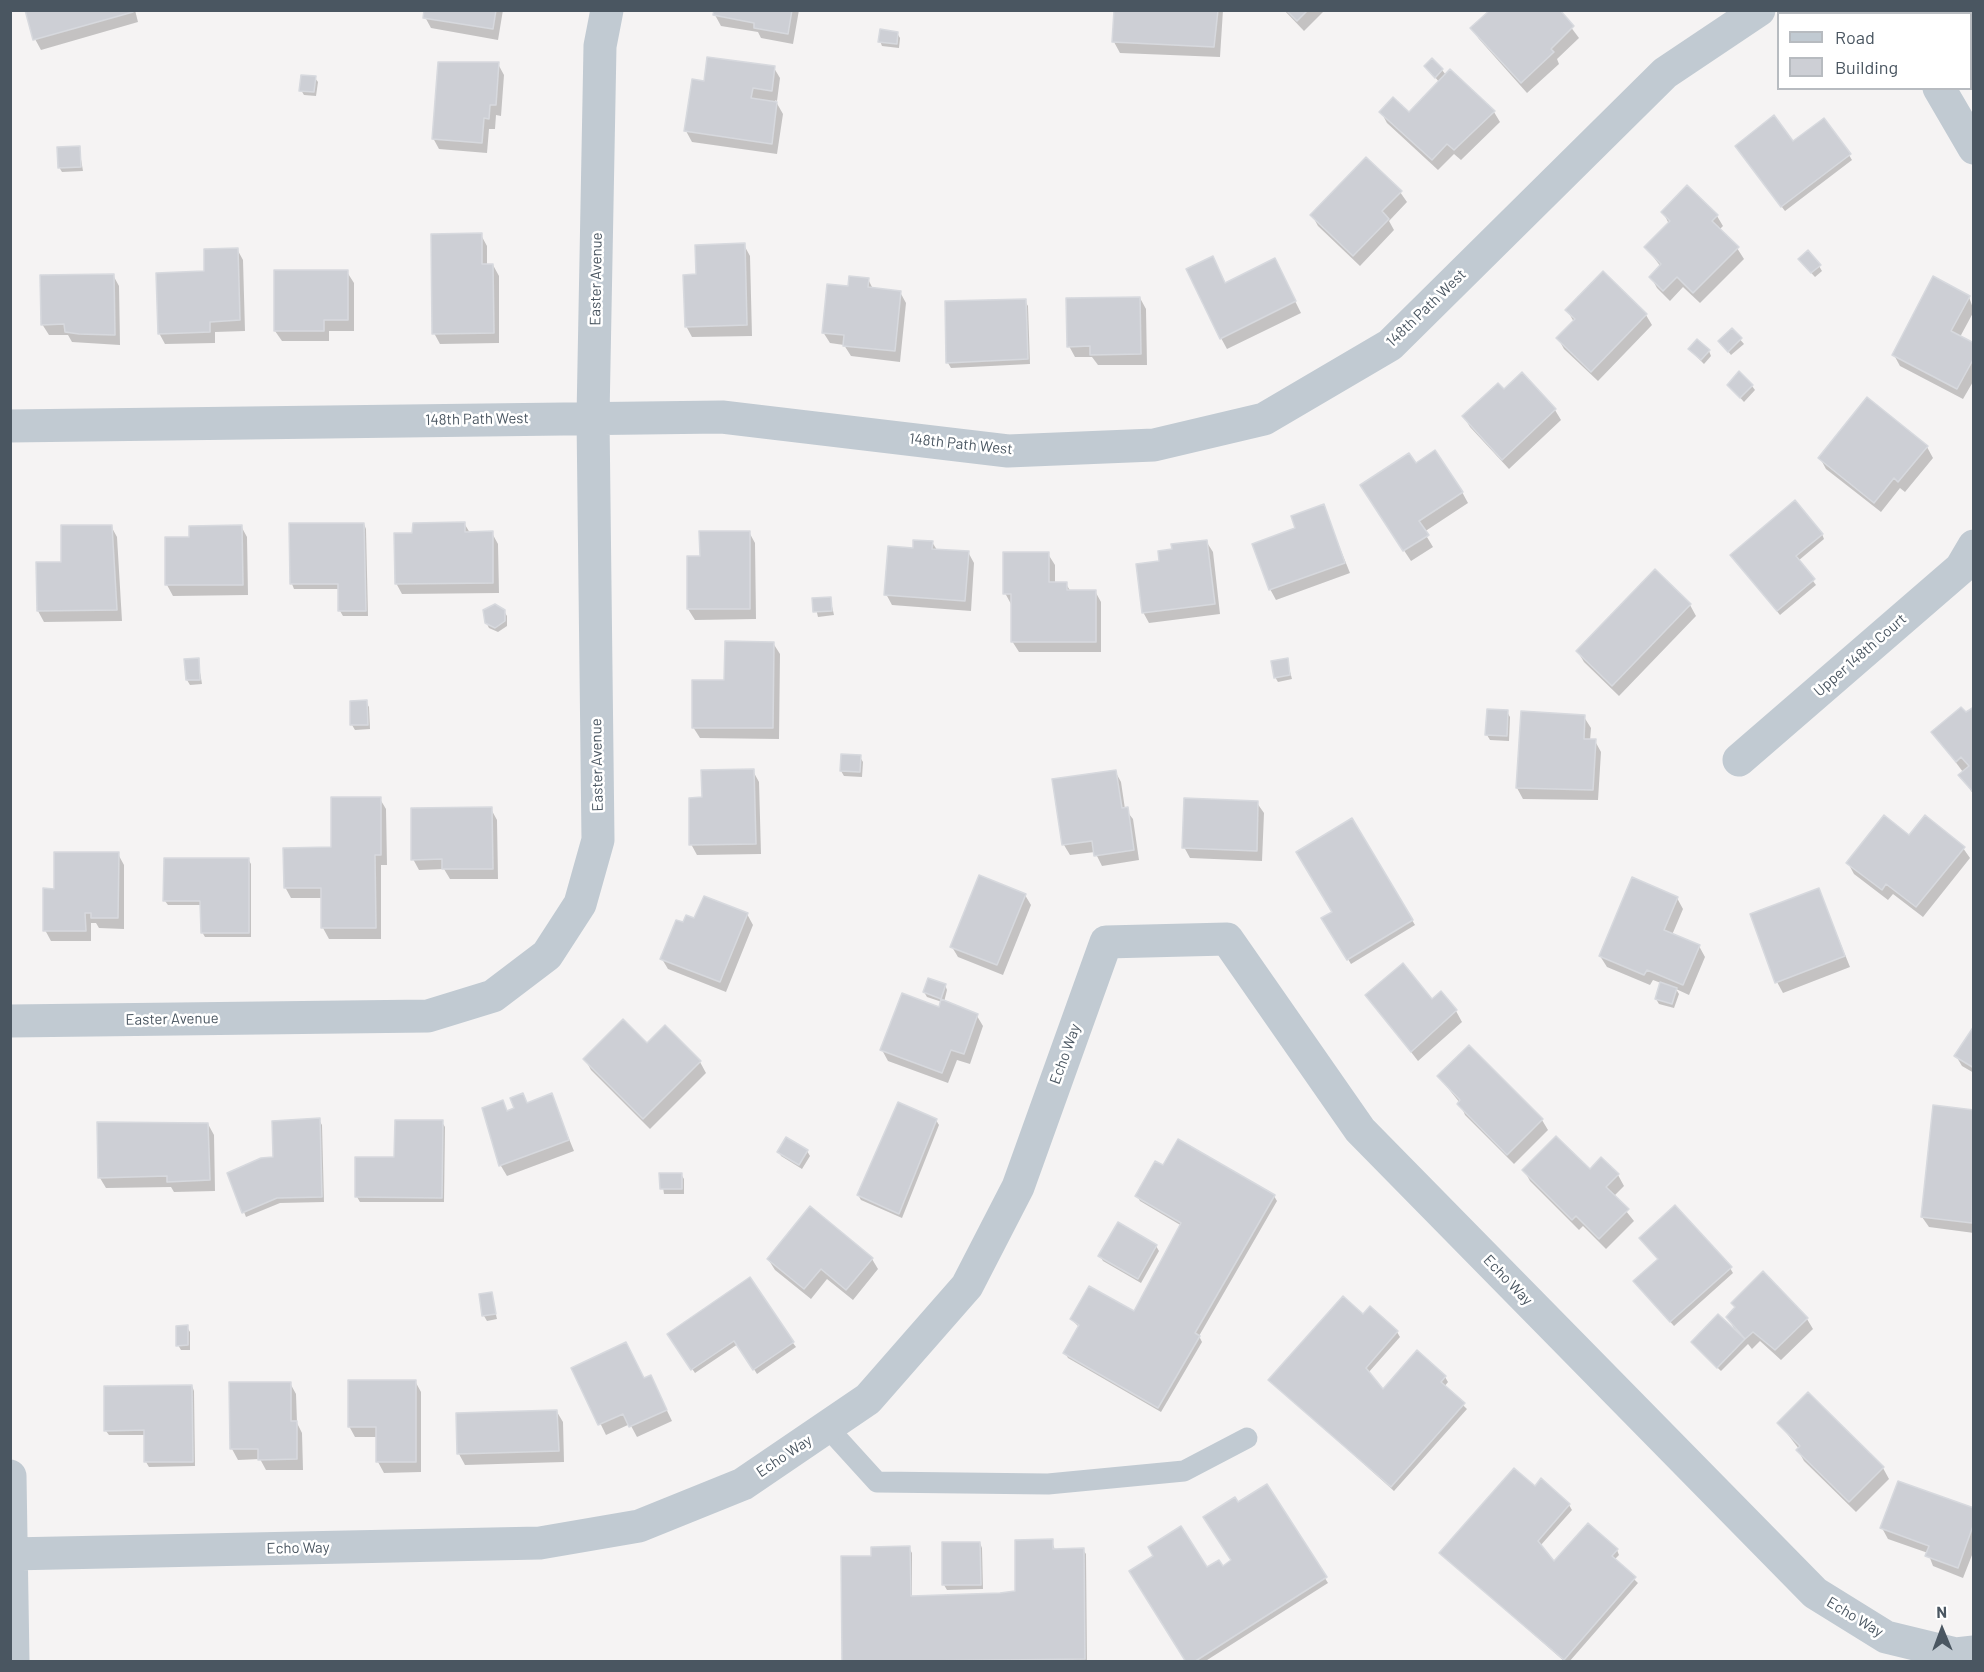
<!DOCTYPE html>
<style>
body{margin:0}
#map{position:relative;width:1984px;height:1672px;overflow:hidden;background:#f5f3f3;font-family:Barlow,sans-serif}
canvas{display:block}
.frame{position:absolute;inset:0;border:12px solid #4a5661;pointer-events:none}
.legend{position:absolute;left:1777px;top:12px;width:195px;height:78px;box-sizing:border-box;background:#fff;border:2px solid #b7bbc0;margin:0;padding:8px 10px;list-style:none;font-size:18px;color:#4a5661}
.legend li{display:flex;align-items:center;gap:12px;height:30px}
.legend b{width:30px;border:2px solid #b7bbc0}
.north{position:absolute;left:1912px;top:1600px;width:60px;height:60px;-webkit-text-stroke:4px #fff;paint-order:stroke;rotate:359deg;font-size:16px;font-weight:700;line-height:24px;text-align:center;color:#4a5661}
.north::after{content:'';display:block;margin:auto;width:21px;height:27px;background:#4a5661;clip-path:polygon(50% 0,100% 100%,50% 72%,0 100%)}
</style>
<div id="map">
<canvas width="1984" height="1672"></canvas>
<div class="frame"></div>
<ul class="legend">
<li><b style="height:8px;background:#c1cad2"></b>Road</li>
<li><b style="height:16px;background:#cdcfd5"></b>Building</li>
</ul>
<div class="north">N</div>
</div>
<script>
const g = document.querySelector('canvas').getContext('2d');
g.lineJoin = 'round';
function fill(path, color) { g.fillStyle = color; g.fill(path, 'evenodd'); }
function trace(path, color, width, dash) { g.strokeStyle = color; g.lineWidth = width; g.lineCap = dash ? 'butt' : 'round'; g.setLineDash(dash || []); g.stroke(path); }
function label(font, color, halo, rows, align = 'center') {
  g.font = font + ' Barlow,sans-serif'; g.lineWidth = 5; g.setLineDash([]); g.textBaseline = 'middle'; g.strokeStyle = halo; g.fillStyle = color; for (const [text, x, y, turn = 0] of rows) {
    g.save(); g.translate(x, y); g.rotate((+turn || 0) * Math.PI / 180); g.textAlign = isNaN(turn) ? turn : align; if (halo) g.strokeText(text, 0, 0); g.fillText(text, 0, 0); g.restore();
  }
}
fill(new Path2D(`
 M27,10H135L138,22L41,50L35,39Z
 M426,10H503L498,40L431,28L425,17Z
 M715,10H799L793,44L761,38L758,32L721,26L715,15Z
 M1116,10H1223L1220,57L1120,53L1114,42Z
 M1284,10H1325L1304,31Z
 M1558,10L1579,38L1557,59L1559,64L1527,93L1479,39L1472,29Z
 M897,33L900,38L899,48L882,46L880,41Z
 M498,64L504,75L501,116L496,115L495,129H489L487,153L439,149L433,138Z
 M1426,66L1442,70L1446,75L1494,112L1500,122L1461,160L1454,154L1438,170L1387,123L1381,112L1409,114L1439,82Z
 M774,68L780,78L777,101L775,100L783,114L777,154L692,142L686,131L705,83Z
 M315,78L318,82L316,96L304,95L301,90Z
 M1793,143L1849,155L1852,160L1785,211L1739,151Z
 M79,147L83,171L62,172L59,167Z
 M1400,192L1407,202L1389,221L1394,230L1360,266L1318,226L1312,215Z
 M1663,212L1717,216L1723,226L1719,230L1737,248L1744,259L1700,303L1683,287L1670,301L1657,288L1651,277L1661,267L1646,247L1669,224Z
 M481,235L487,246V265H493L499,276V343L440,344L434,333Z
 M744,245L750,256L752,336L692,337L686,326L697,276Z
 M237,249L243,260L245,331L215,332V343L165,344L159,333L206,273Z
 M1803,264L1819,266L1822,271L1815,277Z
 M1218,268L1226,284L1280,271L1301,313L1227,349L1221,338Z
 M347,272L354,283V331H329V341H282L275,331Z
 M113,275L119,286L120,345L72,342L68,335H49L42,324Z
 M868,279L873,289L900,292L906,303L900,362L851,356L844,345L830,343L823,332L849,287Z
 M1969,297L1974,311L1960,337L1974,344V380L1963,399L1900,366L1894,355Z
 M1140,298L1146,309L1147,365H1098L1092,357H1075L1069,346Z
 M1025,301L1028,306L1030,364L951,368L948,363L947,302Z
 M1567,310L1646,315L1652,325L1598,381L1564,349L1558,338L1574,322Z
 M1732,330L1744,344L1731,355L1720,341Z
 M1690,350L1709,351L1711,356L1704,364Z
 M1729,385L1752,386L1755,390L1744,402Z
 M1504,391L1555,410L1561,420L1509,469L1470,427L1464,417Z
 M1927,447L1933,458L1905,492L1900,488L1881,512L1826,469L1820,458Z
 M1462,492L1468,503L1424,532L1433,547L1411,561L1368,496Z
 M1323,506L1350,573L1276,600L1270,589L1297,529Z
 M464,523L470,533H492L498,544L499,593L402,594L396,583L414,534Z
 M291,524H364L366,529L368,616H343L340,611L339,589H294L292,584Z
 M111,526L117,537L122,621L44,622L38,611L63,563Z
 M241,526L247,537L248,595L173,596L167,585V538H191Z
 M749,532L755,543L756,619L695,620L688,609Z
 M1822,534L1824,539L1798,561L1816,585L1780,615L1732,556Z
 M1206,541L1213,552L1220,614L1149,623L1143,612Z
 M932,542L937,550L968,552L974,563L971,611L892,605L886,594L914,550Z
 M1048,554L1055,565V584H1066L1071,592L1095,591L1101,602V652H1019L1012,641L1011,604L1005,593Z
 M830,598L834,615L818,617L814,600Z
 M1690,605L1696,616L1619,696L1584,662L1578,652Z
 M504,611L507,616V626L498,632L489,628L486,622Z
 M773,643L780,654L779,739L700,738L693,727L726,681Z
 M198,660L202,684L190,685L187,680Z
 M1287,660L1292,679L1278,682L1275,677Z
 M366,702L369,707L370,729L355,730L352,725Z
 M1974,709V795L1960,775L1963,772L1933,732Z
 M1507,712L1510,717L1509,741L1490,740L1487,735Z
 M1522,713L1584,717L1591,728L1590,741H1595L1601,752L1598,800L1523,799L1517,788Z
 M860,757L863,762L862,777L844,776L841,771Z
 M753,771L759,782L761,854L697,855L691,844Z
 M1115,771L1121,782L1125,809L1133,819L1139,860L1102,866L1095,852L1070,855L1064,845Z
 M380,799L386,809L387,865H381V939H329L323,928V898H291L285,887L333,849Z
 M1257,803L1264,813L1262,861L1190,858L1184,847Z
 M491,809L497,820L498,879H450L444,869L419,870L413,859Z
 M1352,820L1415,925L1351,964L1323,918L1333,912Z
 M1909,837L1963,848L1970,858L1923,917L1893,894L1888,900L1854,874L1848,863Z
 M118,854L124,865V929L99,928L96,923H91V941H51L45,930L55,890Z
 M248,859L251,864V937H205L202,932V905H168L165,901Z
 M1819,890L1850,967L1783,993L1777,982Z
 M1025,895L1031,905L1003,975L958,957L952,947Z
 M1677,898L1683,909L1672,935L1699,946L1705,957L1689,995L1676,989L1679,994L1674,1008L1659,1004L1656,999L1661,983L1653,980L1650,985L1607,967L1600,956Z
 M747,914L753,925L726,992L668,969L662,959L684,924L695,920Z
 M945,985L947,990L944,1002L977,1016L983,1026L970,1064L957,1060L948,1083L888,1061L882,1050L940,1009L942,1002L927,997L924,992Z
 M1367,995L1431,1001L1456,1011L1462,1022L1418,1061Z
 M1974,1028V1073L1962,1066L1956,1056Z
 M647,1045L700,1062L706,1073L650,1129L591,1070L585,1059Z
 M1439,1077L1542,1120L1548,1130L1514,1164L1465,1115L1460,1103Z
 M523,1095L528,1104L551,1095L574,1151L507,1176L501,1166L484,1109L502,1102L508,1112L516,1109Z
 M1974,1111V1233L1929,1227L1922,1217Z
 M319,1120L322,1125L324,1202L280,1203L246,1217L244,1212L274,1159Z
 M936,1120L939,1125L902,1218L861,1200L858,1195Z
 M442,1122L445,1127L444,1202H360L357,1197L396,1159Z
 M208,1124L214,1135L215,1191L174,1192L171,1187L106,1188L100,1178Z
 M807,1151L810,1156L802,1169L781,1156L779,1152Z
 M1601,1159L1618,1175L1624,1186L1614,1196L1634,1221L1606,1249L1583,1226L1579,1230L1530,1181L1524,1170L1590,1171Z
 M661,1174H681L684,1179V1194H664Z
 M1137,1196H1274L1277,1201L1199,1336L1202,1342L1161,1412L1068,1358L1065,1353L1080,1328L1071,1319L1134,1313L1182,1226L1140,1201Z
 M1156,1246L1159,1251L1141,1283L1103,1261L1100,1256Z
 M768,1259H872L878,1269L853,1300L827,1279L811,1299L775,1270Z
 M1730,1268L1733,1273L1674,1326L1635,1282Z
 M491,1294L497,1319L487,1321L484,1316Z
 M1733,1303L1807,1319L1813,1329L1781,1360L1760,1341L1752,1349L1748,1344L1721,1371L1696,1347L1736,1332L1728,1317L1736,1309Z
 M1363,1316L1397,1332L1400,1337L1368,1373L1383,1391L1417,1353L1445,1377L1448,1382L1444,1387L1467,1409L1394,1491L1270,1380Z
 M187,1327L190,1332V1350H181L178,1345Z
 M669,1335L793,1343L796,1347L757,1374L738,1344L695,1373Z
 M573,1368L644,1380L656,1388L672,1421L637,1437L630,1424L606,1435Z
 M415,1381L421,1392V1472L384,1473L378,1462V1437H355L349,1426Z
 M290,1383L296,1394L297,1423L302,1433L303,1470H266L260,1459L238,1460L232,1449L231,1384Z
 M192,1386L194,1391L195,1466L149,1467L146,1462L145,1435H109L106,1431Z
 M1808,1394L1883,1468L1889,1479L1856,1512L1804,1461L1798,1450L1799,1449L1779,1423Z
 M557,1412L563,1422L564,1462L465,1465L459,1454Z
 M1267,1486L1328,1583L1204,1662H1188L1207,1569L1222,1568L1233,1561L1238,1504Z
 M1535,1488L1569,1505L1572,1510L1540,1546L1554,1563L1617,1550L1619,1555L1614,1560L1638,1583L1569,1662H1565L1441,1553Z
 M1974,1510V1550L1963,1578L1933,1566L1928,1553L1888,1539L1882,1528Z
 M1052,1541L1055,1550H1083L1086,1554L1087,1662H844L872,1557L909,1548L912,1553V1598L1017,1593Z
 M980,1543L982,1548L983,1589L947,1590L944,1585Z`), '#0003');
const building = new Path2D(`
 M25,10H133V12L33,40Z
 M424,10H496L493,29L423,18Z
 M714,10H792L788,34L754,28V23L713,15Z
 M1114,10H1218L1214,47L1112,42Z
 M1286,10H1308L1297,21Z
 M1490,10H1560L1574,26L1551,49L1554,52L1521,83L1470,28Z
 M880,29L898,32L897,44L878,42Z
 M707,57L775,66L772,91L753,88L751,98L777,102L772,144L684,131L692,79L704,81Z
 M1432,58L1443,69L1435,78L1424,66Z
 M438,62H499L496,105H490L489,119L484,118L482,143L432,139Z
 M1450,69L1495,111L1454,150L1447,144L1432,160L1379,112L1393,97L1409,112Z
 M301,75L316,76L314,92L299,91Z
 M1774,115L1793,141L1824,118L1851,154L1781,207L1735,146Z
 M80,146L81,167L58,168L57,147Z
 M1366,157L1402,191L1382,211L1389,219L1353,256L1310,215Z
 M1687,185L1718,215L1712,221L1739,247L1693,293L1677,277L1663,291L1649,277L1661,264L1644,247L1670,221L1661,212Z
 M482,233V264H493L494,333L432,334L431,234Z
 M745,243L747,325L685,327L683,275L696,274L695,245Z
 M238,248L240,320L210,322V332L158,334L156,273L204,271V249Z
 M1808,250L1821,265L1811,273L1798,259Z
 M1213,256L1225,283L1275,258L1296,301L1220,339L1186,269Z
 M274,270H348V320H324V331H274Z
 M1603,271L1647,314L1591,372L1556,338L1575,319L1565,310Z
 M114,274L115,335L79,334L65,332L64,324L41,325L40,275Z
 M849,276L869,278L868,287L901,291L895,351L843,346L844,335L822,333L827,284L848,286Z
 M1933,276L1970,296L1951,331L1974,343V358L1957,389L1892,355Z
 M1140,297L1141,354L1090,355V346L1067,347L1066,298Z
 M1026,299L1028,359L946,363L945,301Z
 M1732,328L1742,338L1728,352L1718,341Z
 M1697,339L1710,350L1701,360L1688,349Z
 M1739,371L1753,385L1740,398L1727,385Z
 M1522,372L1556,409L1502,460L1462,416L1498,383L1504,389Z
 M1867,397L1928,446L1898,482L1894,478L1874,503L1818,458Z
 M1435,450L1463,492L1419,521L1429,535L1403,551L1360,485L1409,453L1416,463Z
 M1795,500L1823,534L1796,556L1815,579L1777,611L1730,555Z
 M1324,504L1345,563L1269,590L1252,544L1295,528L1291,516Z
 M465,522V532L493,531V583L395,584L394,533H412L413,523Z
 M289,523H364L366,611H338V584H290Z
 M61,525H112L117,610L37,611L36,562H61Z
 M242,525L243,585H165V537H189V526Z
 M699,531H750V609H687V556H700Z
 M913,540L933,541L932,549L969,551L965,601L884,595L888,546L913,548Z
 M1207,540L1215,604L1142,613L1136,564L1159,561L1158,551L1172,549L1171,544Z
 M1003,552H1049V582H1067V590H1096V642H1011V594H1003Z
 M1655,569L1691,604L1612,686L1576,651Z
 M831,597L832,611L813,612L812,598Z
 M495,604L505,610V621L495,628L485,623L483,610Z
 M725,641L774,642L773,728H692V680H724Z
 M199,658L200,680H186L184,659Z
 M1288,658L1290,675L1274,678L1271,661Z
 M367,700L368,725H350V701Z
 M1961,707L1966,712L1974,707V793L1958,775L1969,766L1961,757L1956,762L1931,732Z
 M1487,709L1508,710L1507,736L1485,735Z
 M1521,711L1585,715L1584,739H1596L1593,790L1516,788Z
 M841,754L861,755L860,772L840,771Z
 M754,769L756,844L689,845V798L702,797L701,770Z
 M1116,770L1122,808L1128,807L1134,850L1094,856L1092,841L1062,845L1052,779Z
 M331,797H381V855H375L376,928H321V888H284L283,848L331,847Z
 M1184,798L1258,801L1257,851L1182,848Z
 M492,807L493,869H442V859L411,860V808Z
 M1884,815L1909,835L1925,815L1965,847L1916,907L1886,884L1882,890L1846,863Z
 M1352,818L1413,920L1347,960L1321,918L1332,912L1296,852Z
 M54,852H119L118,918H91V913H85L86,931H43V888L54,889Z
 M164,858H249V933H201L200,901H163Z
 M979,875L1026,894L997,965L950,947Z
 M1632,877L1678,897L1664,930L1700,945L1683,985L1647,970L1644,975L1599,956Z
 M1819,888L1845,956L1775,983L1750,914Z
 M704,896L748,913L720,982L660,959L676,920L683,922L686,915L694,918Z
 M1403,963L1432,999L1441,991L1457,1010L1411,1052L1365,995Z
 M928,978L946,984L941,999L923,992Z
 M1660,982L1677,988L1672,1004L1655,999Z
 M902,993L939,1007L941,999L978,1014L964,1054L951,1050L942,1073L880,1050Z
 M623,1019L647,1043L665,1025L701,1061L643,1119L583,1059Z
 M1974,1026V1068L1954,1056Z
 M1469,1045L1543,1119L1507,1155L1457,1104L1460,1100L1437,1076Z
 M523,1093L527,1103L552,1093L569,1140L499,1166L482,1108L503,1100L507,1111L514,1108L510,1098Z
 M898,1102L937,1119L899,1214L857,1195Z
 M1933,1105L1974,1110L1972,1223L1921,1217Z
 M320,1118L322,1197L277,1198L242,1213L227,1173L261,1158L273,1157L272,1121Z
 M395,1120H443L442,1198L355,1197V1157H394Z
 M97,1122L208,1123L210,1180L167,1182V1176L98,1178Z
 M1556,1136L1590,1169L1601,1157L1619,1174L1606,1187L1629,1209L1599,1239L1576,1216L1572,1220L1522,1170Z
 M786,1137L808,1150L799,1165L777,1152Z
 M1178,1139L1275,1195L1195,1333L1200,1336L1158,1408L1063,1353L1079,1325L1070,1319L1089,1286L1134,1311L1181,1223L1135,1196L1155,1161L1163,1165Z
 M659,1173H682V1189H660Z
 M1675,1205L1732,1267L1670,1322L1633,1281L1658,1259L1639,1238Z
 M810,1206L873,1258L846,1290L821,1269L804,1289L767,1259Z
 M1118,1222L1157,1245L1138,1279L1098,1256Z
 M1763,1271L1808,1318L1775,1350L1753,1332L1745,1339L1726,1317L1735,1307L1731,1303Z
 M750,1277L794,1342L753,1370L734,1341L691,1370L667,1334Z
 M492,1292L496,1314L482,1316L479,1294Z
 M1343,1296L1363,1314L1370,1306L1398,1331L1366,1368L1383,1389L1417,1350L1446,1376L1441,1382L1465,1403L1391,1487L1268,1380Z
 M1718,1314L1745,1339L1717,1368L1691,1342Z
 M188,1325V1345L176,1346V1326Z
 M626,1342L644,1378L651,1375L667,1410L629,1427L623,1414L598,1425L571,1368Z
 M348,1380H416V1462H376V1427H348Z
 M229,1382H291V1421H297V1459L258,1460V1449H230Z
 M192,1385L193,1462H144V1430L104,1431V1386Z
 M1808,1392L1884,1467L1849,1502L1796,1450L1800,1446L1777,1423Z
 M557,1410L559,1451L457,1454L456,1413Z
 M1514,1468L1535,1486L1541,1478L1570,1504L1538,1541L1554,1561L1588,1523L1618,1549L1612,1556L1636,1577L1564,1660L1439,1553Z
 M1898,1481L1974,1508V1523L1958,1568L1925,1556L1929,1546L1880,1528Z
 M1267,1484L1327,1577L1194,1662H1186L1129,1571L1153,1556L1148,1547L1181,1526L1207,1567L1219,1560L1223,1566L1231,1560L1203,1517L1235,1497L1238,1502Z
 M1053,1539V1549L1084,1548L1085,1659L842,1662L841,1556H871V1547L910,1546L911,1596L1000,1593L1015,1591V1540Z
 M942,1542H980L981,1585H942Z`);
fill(building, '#cdcfd5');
trace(building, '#d7d9de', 1.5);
trace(new Path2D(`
 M827,1427L877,1482L1048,1484L1184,1471L1247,1438`), '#c1cad2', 21);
trace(new Path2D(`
 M1893,10L1895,14
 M1939,88L1974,148
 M10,426L722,417L1008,451L1154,445L1264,419L1390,345L1665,73L1759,10
 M1739,760L1961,568L1974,546
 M10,1021L428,1016L493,996L547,955L580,904L598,840L593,417L600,46L607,10
 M10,1476L13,1662
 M10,1554L540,1543L639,1526L743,1484L868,1399L967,1286L1018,1187L1106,942L1227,939L1360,1130L1815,1593L1886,1637L1956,1654L1974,1652`), '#c1cad2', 33);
label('15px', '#4a5661', '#fff', [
 ["Easter Avenue",596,279,-89],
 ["148th Path West",1426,308,-44],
 ["148th Path West",477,419,-1],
 ["148th Path West",961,444,6],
 ["Upper 148th Court",1860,655,-41],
 ["Easter Avenue",597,765,-91],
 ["Easter Avenue",172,1019,-1],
 ["Echo Way",1065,1054,-70],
 ["Echo Way",1508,1280,46],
 ["Echo Way",784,1456,-34],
 ["Echo Way",298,1548,-1],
 ["Echo Way",1855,1617,31]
]);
</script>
